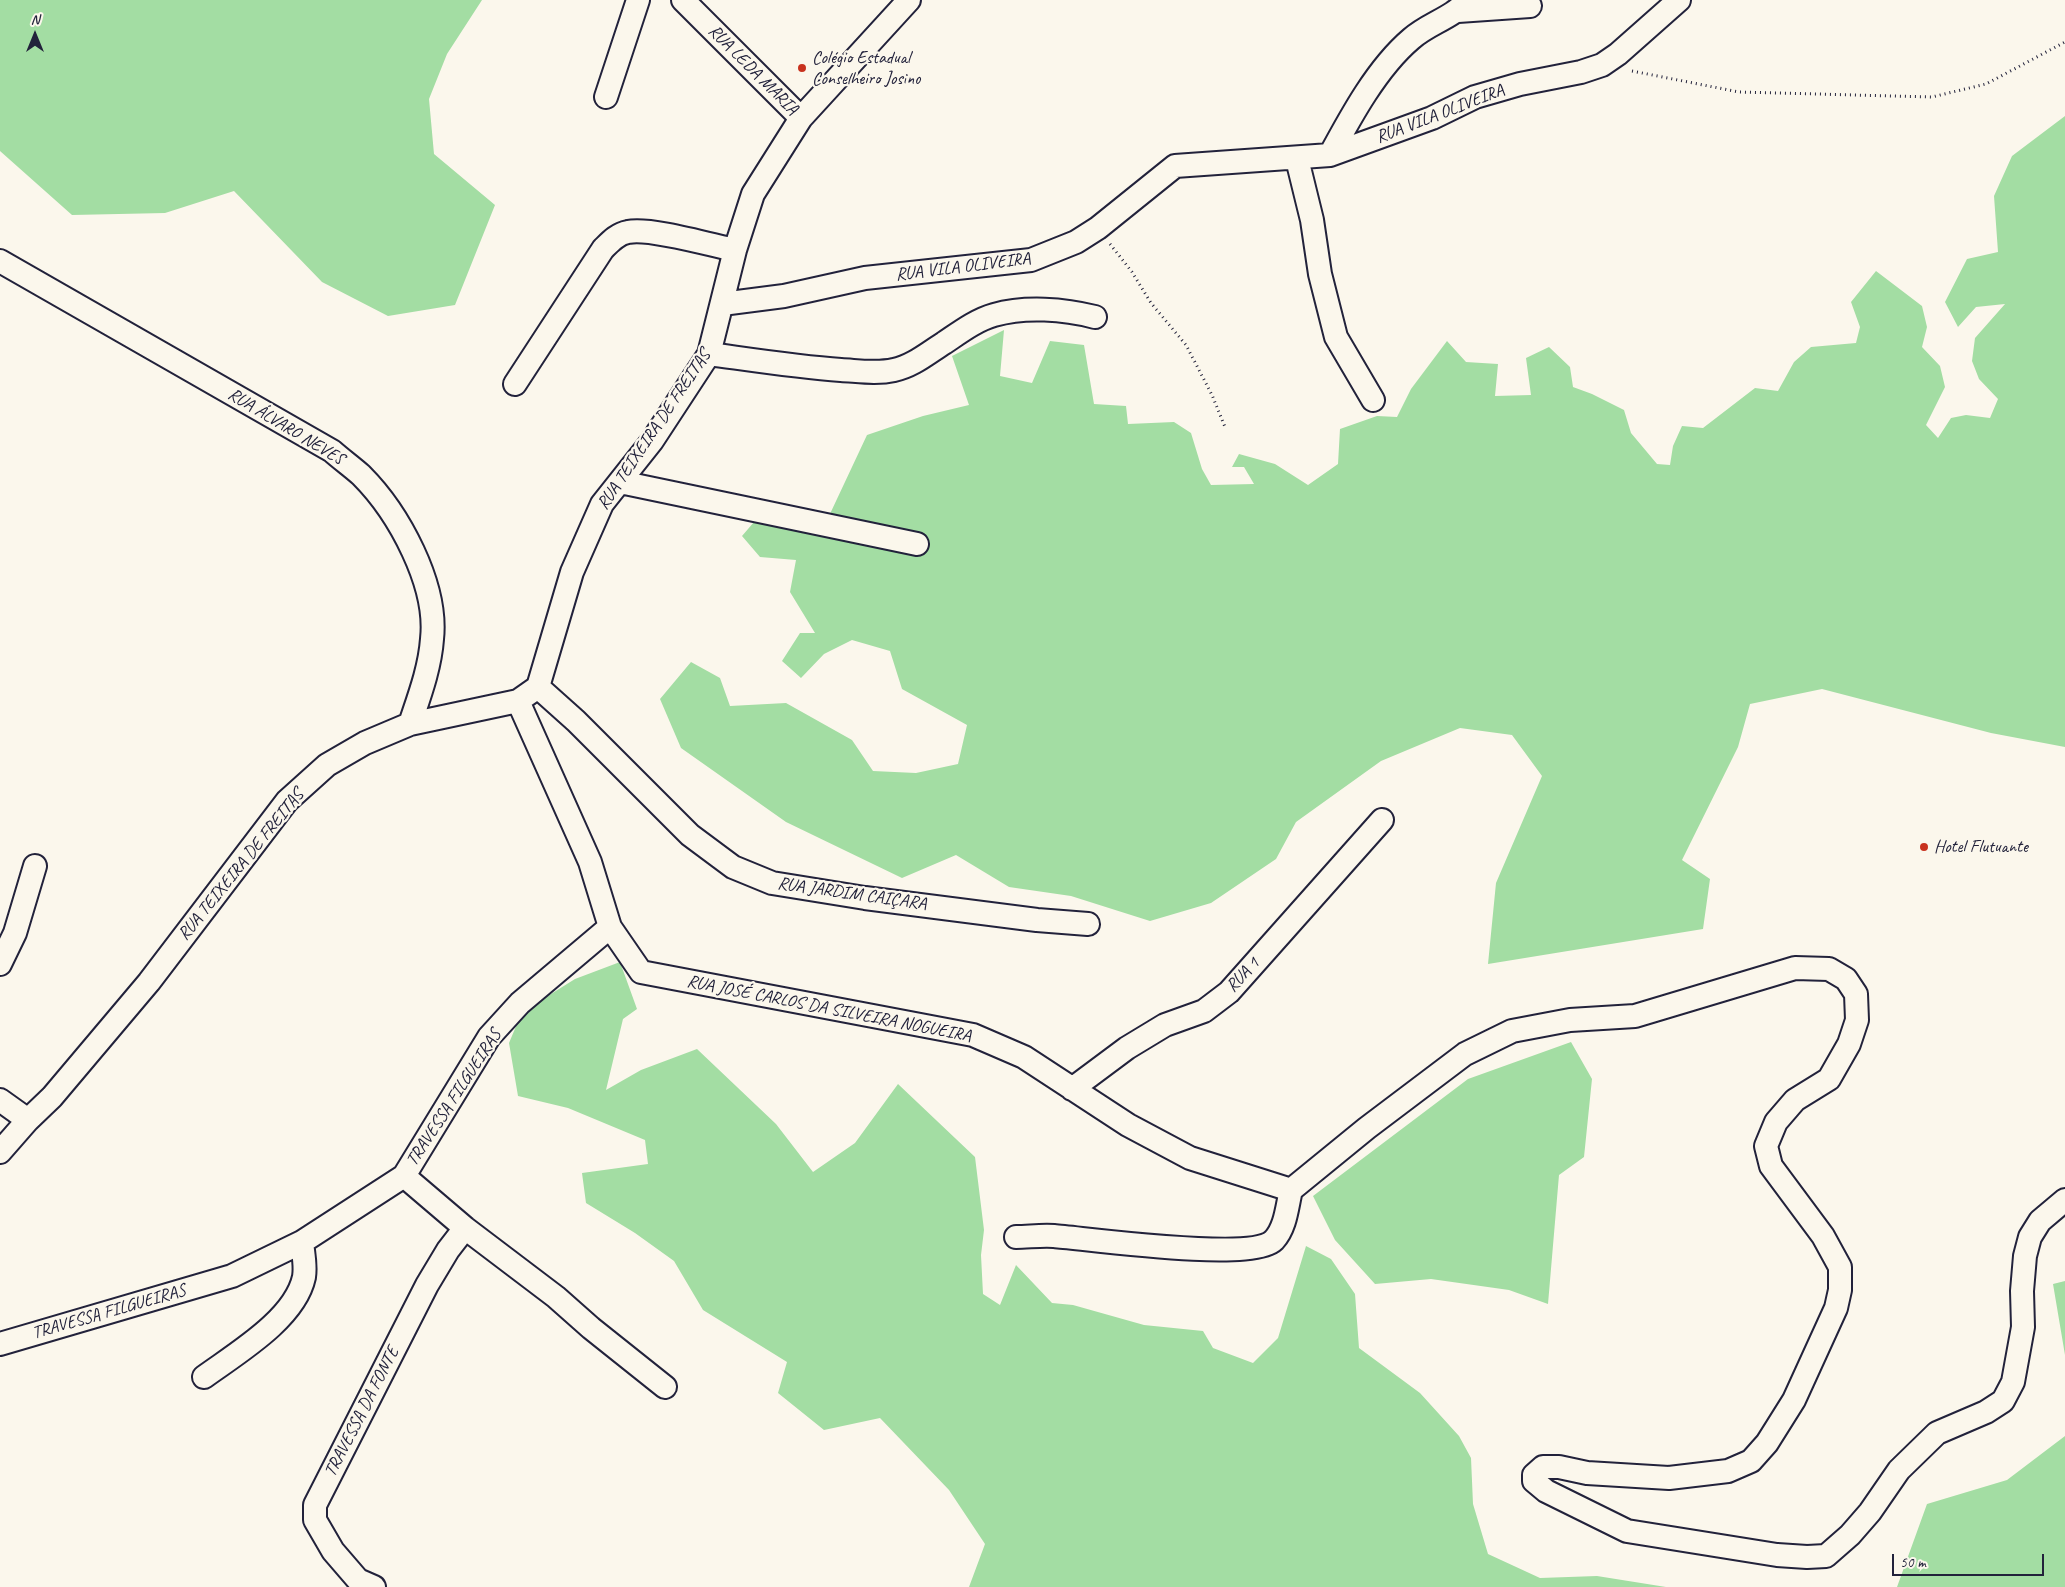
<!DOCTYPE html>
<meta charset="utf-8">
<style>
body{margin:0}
#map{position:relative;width:2065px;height:1587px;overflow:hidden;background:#fbf7ec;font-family:Caveat,sans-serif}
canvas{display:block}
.north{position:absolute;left:10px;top:10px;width:50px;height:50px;-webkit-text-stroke:4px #fbf7ec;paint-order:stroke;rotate:0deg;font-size:14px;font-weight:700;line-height:20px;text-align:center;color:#22223b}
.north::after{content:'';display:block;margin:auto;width:18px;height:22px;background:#22223b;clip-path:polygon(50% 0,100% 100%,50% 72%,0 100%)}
.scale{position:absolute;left:1892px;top:1554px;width:152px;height:22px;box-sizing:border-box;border:2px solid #22223b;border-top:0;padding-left:6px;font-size:15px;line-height:18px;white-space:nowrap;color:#22223b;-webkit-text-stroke:4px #fbf7ec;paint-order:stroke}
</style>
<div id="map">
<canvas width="2065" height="1587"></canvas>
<div class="north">N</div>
<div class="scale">50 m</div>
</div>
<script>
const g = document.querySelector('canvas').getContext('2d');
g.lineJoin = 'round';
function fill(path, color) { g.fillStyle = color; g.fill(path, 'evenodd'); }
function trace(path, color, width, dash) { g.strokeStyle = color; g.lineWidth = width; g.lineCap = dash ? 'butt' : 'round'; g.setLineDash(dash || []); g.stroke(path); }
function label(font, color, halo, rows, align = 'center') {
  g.font = font + ' Caveat,sans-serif'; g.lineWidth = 4.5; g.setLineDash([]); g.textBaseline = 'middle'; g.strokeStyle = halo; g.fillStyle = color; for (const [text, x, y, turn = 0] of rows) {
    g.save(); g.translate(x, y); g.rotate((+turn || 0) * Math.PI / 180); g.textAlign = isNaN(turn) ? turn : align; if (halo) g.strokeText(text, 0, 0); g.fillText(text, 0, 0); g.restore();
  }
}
fill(new Path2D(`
 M0,0H482L447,54L429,99L434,154L495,205L455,305L388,316L322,282L234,191L165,213L72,215L0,151Z
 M2065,116V747L1991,733L1822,689L1750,704L1738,747L1682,860L1710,879L1703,929L1488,964L1496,883L1542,776L1512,735L1460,728L1381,761L1296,822L1276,859L1211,903L1150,921L1071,896L1009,887L956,855L902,878L786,822L681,748L660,699L691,662L720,678L730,706L786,703L852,740L873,771L916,773L958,764L967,725L902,689L890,651L852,640L824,654L801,678L782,661L800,633H815L790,592L796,560L760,557L742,536L760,515L829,516L867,435L923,416L969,405L952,356L1004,330L1000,376L1032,383L1050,341L1084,345L1094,404L1126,406L1128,424L1174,422L1191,433L1202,469L1211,485L1254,484L1244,467H1232L1239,454L1275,464L1308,485L1338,464L1340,429L1377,416L1397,417L1411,389L1447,341L1466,362L1498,364L1495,396L1531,395L1526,358L1549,347L1570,367L1573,387L1592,394L1624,410L1631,433L1657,464L1670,465L1673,446L1682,426L1703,428L1755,388L1778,391L1794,362L1811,347L1856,343L1860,327L1851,302L1876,271L1922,306L1927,327L1922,347L1940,366L1945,387L1926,425L1938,438L1951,418L1966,415L1990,418L1998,399L1979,379L1972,361L1975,338L2005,304L1976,307L1958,327L1945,302L1967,259L1998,252L1994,196L2012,156Z
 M620,962L637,1009L623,1019L606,1090L641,1070L697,1049L776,1124L813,1172L855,1143L898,1084L975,1157L984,1230L981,1255L983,1294L1000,1305L1016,1265L1052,1303L1073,1305L1144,1325L1203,1331L1213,1348L1253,1363L1278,1338L1306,1246L1331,1259L1355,1294L1359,1348L1420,1393L1459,1436L1471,1458L1473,1504L1488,1554L1540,1578L1597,1576L1666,1587H969L985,1544L949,1490L880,1418L824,1430L778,1393L787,1362L703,1310L674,1261L635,1233L586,1203L582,1173L648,1164L645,1140L568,1108L518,1096L509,1043L522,1012L575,979Z
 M1571,1042L1592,1079L1584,1157L1559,1175L1548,1304L1509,1290L1431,1279L1375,1284L1335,1240L1313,1196L1468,1079Z
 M2065,1281V1355L2053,1284Z
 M2065,1436V1587H1897L1927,1504L2007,1480Z`), '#a3dda3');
const minor = new Path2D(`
 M683,0L801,118
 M1458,11L1530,6
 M606,97L638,0
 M1330,155C1351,116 1377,68 1411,39C1429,23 1451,19 1468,0
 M1297,159L1312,220L1320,274L1336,337L1373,400
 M0,261L332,451C341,459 352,467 361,475C399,513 438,585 432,639C430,668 419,697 410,724
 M722,304L784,296L865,278L1031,260L1076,242L1098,228L1175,166L1330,155L1432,118L1475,97L1520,84L1581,72L1602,65L1618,54L1679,0
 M709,354C753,360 797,367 841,370C859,371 877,374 894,370C913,366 928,353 944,343C959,333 976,320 994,315C1025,306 1064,309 1095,317
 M515,384L603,249C610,242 617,234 628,232C649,227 711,245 735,250
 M620,482L917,544
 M538,687L576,721L690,835L733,867L772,883L865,898L1037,920L1088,924
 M518,701L590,862L610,927L641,972L973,1035L1024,1057L1128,1125L1190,1158L1291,1190L1367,1128L1465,1054L1512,1031L1570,1020L1635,1016L1795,968L1829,969L1846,979L1856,994L1857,1020L1849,1044L1829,1079L1795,1100L1776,1122L1766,1146L1771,1166L1823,1236L1840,1267V1290L1836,1308L1794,1400L1767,1443L1751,1461L1728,1471L1669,1478L1587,1473L1559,1467H1543L1534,1475V1481L1546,1491L1627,1531L1777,1555L1807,1557L1826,1556L1850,1535L1870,1512L1899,1470L1937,1433L1986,1412L2003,1401L2013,1382L2023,1327L2022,1291L2025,1256L2030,1237L2040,1221L2065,1200
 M0,964L15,933L35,866
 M1072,1089L1127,1048L1165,1025L1204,1011L1229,992L1382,820
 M0,1100L28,1120
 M0,1152L28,1120L52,1097L149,982L287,801L327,765L365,743L410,724L518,701L538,687L572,572L602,504L652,441L709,354L735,250L753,194L801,118L909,0
 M404,1176L465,1228L556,1297L591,1328L665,1387
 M1016,1237C1028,1237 1041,1235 1054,1236C1090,1239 1252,1262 1274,1240C1286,1227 1287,1206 1291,1190
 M0,1344L232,1276L302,1242L404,1176L489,1037L520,1003L610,927
 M204,1377C237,1353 295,1319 304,1277C306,1265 303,1253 302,1242
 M374,1587L358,1580L333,1551L315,1520V1505L427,1285L448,1250L465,1228`);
trace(minor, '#22223b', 26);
trace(new Path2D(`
 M1632,71L1739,92L1932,97L1986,84L2065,42
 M1110,244L1132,272L1151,303L1186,345L1212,395L1225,427`), '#22223b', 3, [1, 4]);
trace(minor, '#fbf7ec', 22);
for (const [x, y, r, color] of [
 [802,68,5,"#c8321e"],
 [1924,847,5,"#c8321e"]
]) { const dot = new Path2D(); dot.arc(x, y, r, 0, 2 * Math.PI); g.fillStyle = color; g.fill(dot); trace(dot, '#fbf7ec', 2); }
label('18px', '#22223b', '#fbf7ec', [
 ["Colégio Estadual",812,58],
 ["Conselheiro Josino",812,79],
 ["Hotel Flutuante",1934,847]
], 'left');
label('18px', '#22223b', '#fbf7ec', [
 ["RUA LEDA MARIA",753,70,45],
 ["RUA VILA OLIVEIRA",1440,114,-21],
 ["RUA VILA OLIVEIRA",963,267,-7],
 ["RUA ÁLVARO NEVES",286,427,31],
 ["RUA TEIXEIRA DE FREITAS",654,430,-56],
 ["RUA TEIXEIRA DE FREITAS",241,865,-51],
 ["RUA JARDIM CAIÇARA",852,894,8],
 ["RUA 1",1243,975,-47],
 ["RUA JOSÉ CARLOS DA SILVEIRA NOGUEIRA",829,1009,11],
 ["TRAVESSA FILGUEIRAS",454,1098,-57],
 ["TRAVESSA FILGUEIRAS",109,1312,-16],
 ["TRAVESSA DA FONTE",362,1412,-63]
]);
</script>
